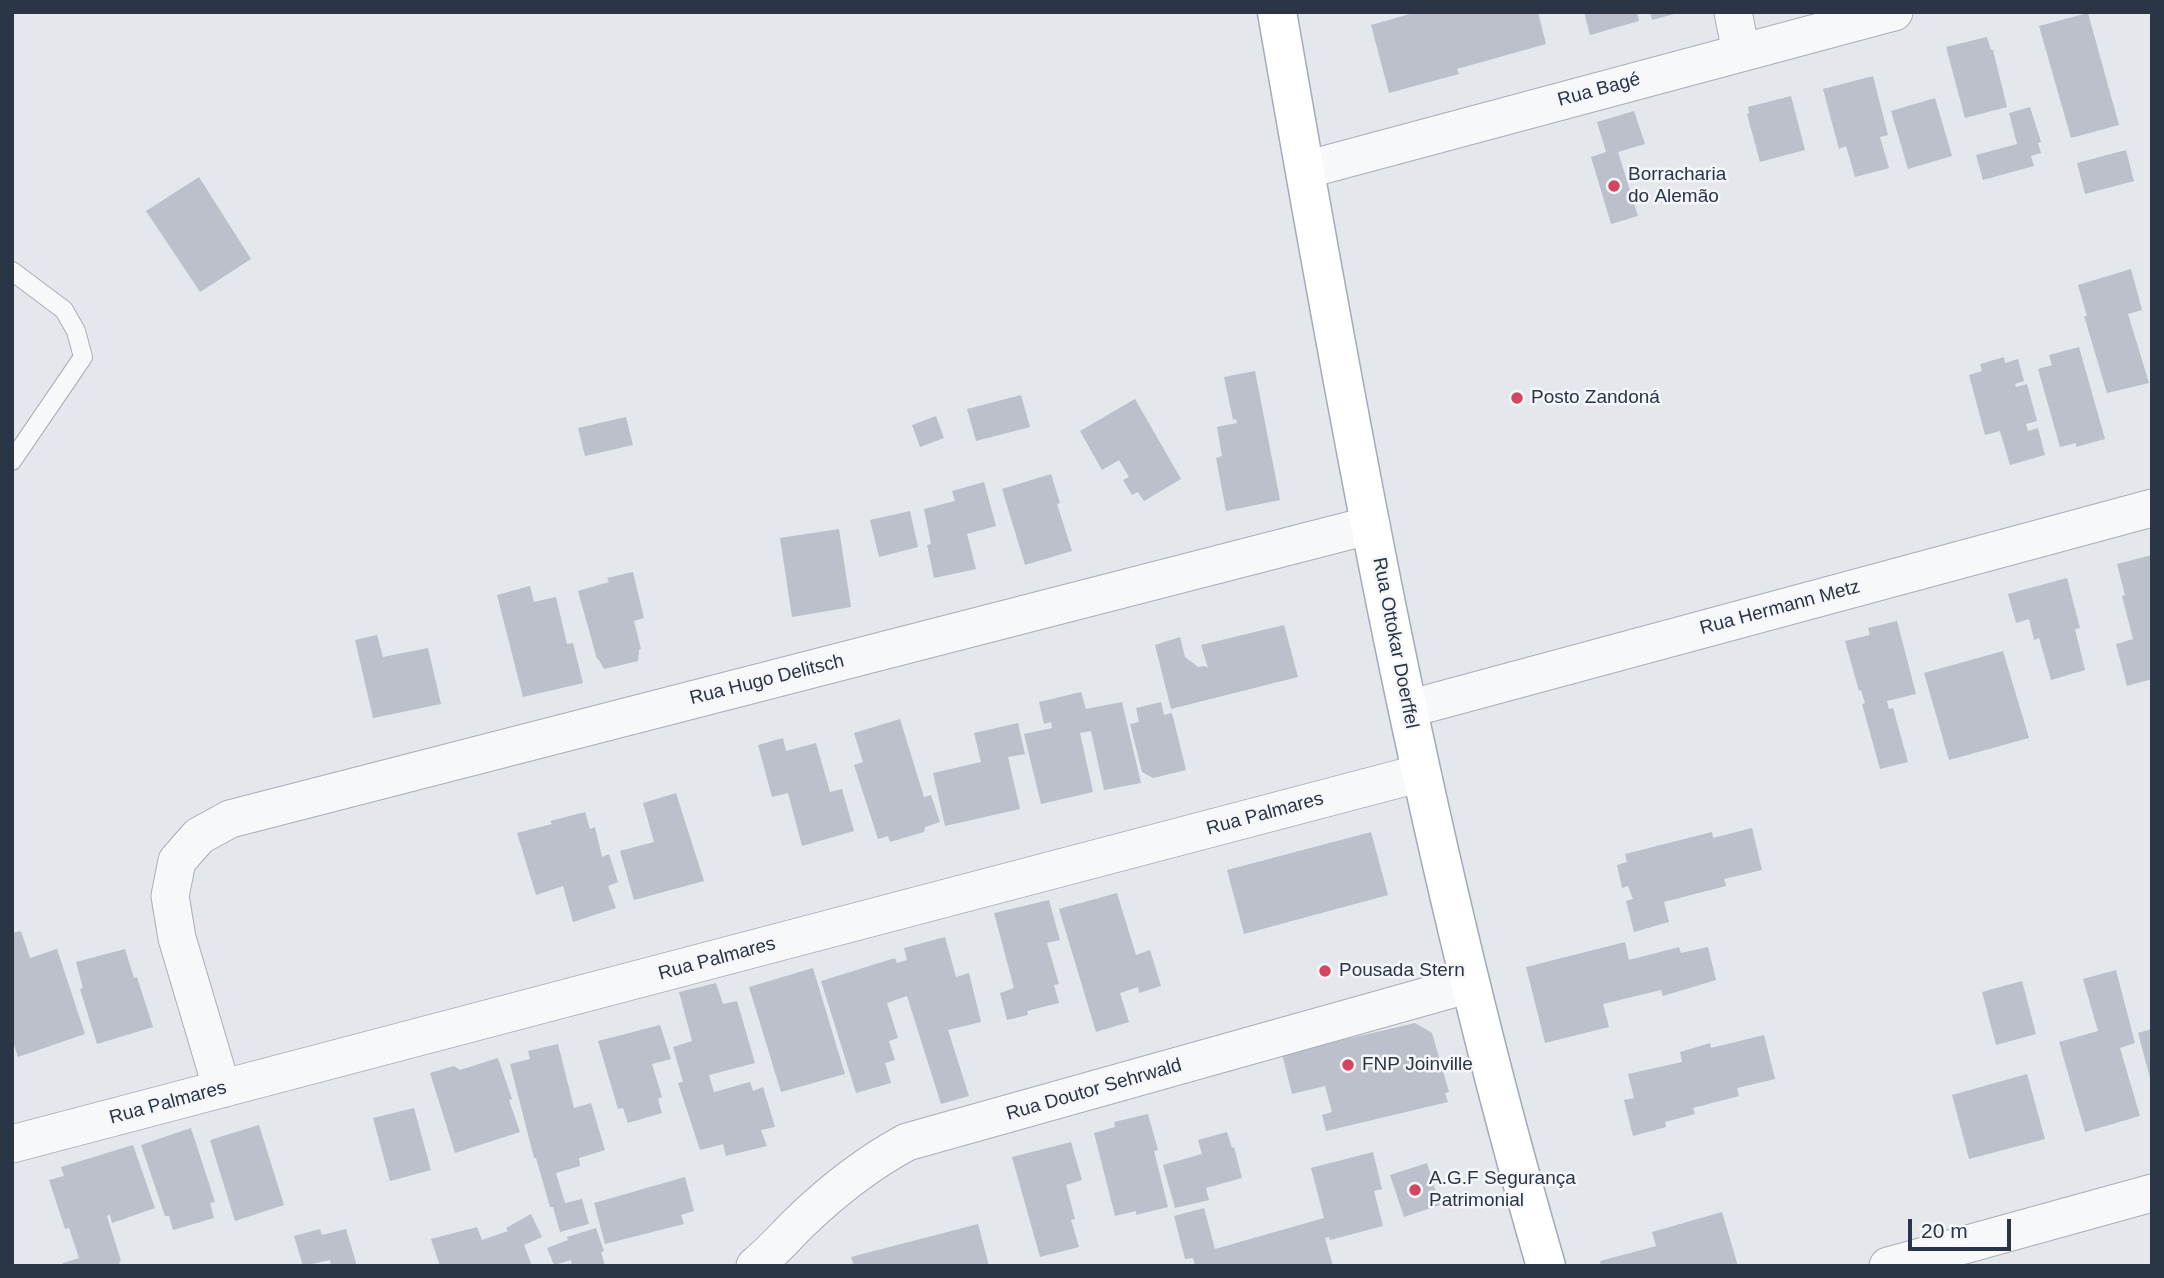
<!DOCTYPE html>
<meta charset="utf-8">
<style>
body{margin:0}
#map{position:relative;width:2164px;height:1278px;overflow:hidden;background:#e4e7ec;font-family:Arial,sans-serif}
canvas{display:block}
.frame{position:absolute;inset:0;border:14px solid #2a3545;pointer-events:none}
.scale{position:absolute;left:1908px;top:1219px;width:103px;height:32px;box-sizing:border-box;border:4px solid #2a3545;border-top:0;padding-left:9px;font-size:21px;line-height:24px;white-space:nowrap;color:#2a3545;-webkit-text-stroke:5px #f4f6f9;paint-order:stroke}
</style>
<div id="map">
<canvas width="2164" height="1278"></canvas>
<div class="frame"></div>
<div class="scale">20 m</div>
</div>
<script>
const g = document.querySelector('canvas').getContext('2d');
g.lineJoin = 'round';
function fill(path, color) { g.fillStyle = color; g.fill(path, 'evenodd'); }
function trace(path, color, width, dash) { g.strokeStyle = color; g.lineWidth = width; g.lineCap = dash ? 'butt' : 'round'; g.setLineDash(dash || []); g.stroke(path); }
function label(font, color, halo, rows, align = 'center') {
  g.font = font + ' Arial,sans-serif'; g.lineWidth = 5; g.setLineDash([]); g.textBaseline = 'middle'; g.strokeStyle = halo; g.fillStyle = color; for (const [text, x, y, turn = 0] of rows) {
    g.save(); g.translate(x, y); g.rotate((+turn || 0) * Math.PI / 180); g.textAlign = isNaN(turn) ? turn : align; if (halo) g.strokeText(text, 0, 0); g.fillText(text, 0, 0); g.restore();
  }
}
fill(new Path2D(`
 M1417,12H1538L1546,44L1457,69L1459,74L1389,93L1371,25Z
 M1584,12H1637L1639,21L1590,35Z
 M1650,12H1677L1678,13L1652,20Z
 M2088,13L2119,125L2071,138L2039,26Z
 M1987,37L1991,50H1993L2007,107L1965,118L1946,47Z
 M1873,76L1888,135L1880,137L1889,168L1855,177L1846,146L1839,149L1823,89Z
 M1791,96L1805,150L1760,162L1747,114L1749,113L1748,107Z
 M1935,98L1952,156L1908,169L1891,111Z
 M2030,107L2041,142L2038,143L2041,153L2031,156L2034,166L1983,180L1976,155L2017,144L2009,113Z
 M1634,111L1645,144L1618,152L1638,216L1611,224L1591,157L1606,152L1597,122Z
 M2126,150L2134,181L2085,194L2077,163Z
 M199,177L251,259L200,292L146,211Z
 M2131,269L2142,310L2128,314L2149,383L2107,393L2084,316H2087L2078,285Z
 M2079,347L2105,439L2076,447V443L2060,447L2038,369L2052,365L2049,355Z
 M2004,357L2005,363L2018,359L2024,381L2015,384L2016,387L2027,384L2037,421L2026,424L2028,431L2038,428L2045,455L2010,465L2000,431L1985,435L1969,375L1982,371L1980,364Z
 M1255,371L1280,500L1226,511L1216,458L1222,456L1217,427L1237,423L1236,419L1233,420L1224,377Z
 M1021,395L1030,427L976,441L967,409Z
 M1135,399L1181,479L1144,501L1138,492L1132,495L1123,480L1129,477L1119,460L1102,470L1080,431Z
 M936,416L944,438L920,447L912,425Z
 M626,417L633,445L585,456L578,428Z
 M1051,474L1060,503L1057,504L1072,551L1025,565L1002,489Z
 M984,482L996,526L967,534L976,569L934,578L927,545L931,544L924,509L955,501L952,491Z
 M910,511L918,547L879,557L870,520Z
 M839,529L851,607L792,617L780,538Z
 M2152,555V679L2127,686L2116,644L2133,639L2122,596L2125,595L2117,564Z
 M633,572L644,618L634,621L641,649L639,650L638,661L604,669L599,660L597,659L578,591L609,582L607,578Z
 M2067,578L2080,628L2075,629L2085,670L2051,680L2039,638L2034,640L2029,619L2016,623L2008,594Z
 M530,586L534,602L556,597L567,644L573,643L583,683L523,697L497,595Z
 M1897,621L1916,694L1887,701L1889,709L1893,708L1908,762L1880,769L1862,704L1865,703L1861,690L1859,691L1845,641L1870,635L1868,628Z
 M1284,625L1298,677L1171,709L1155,645L1180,637L1185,657L1198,667L1205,666L1208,668L1201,645Z
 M377,635L383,657L428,648L441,704L373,718L355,640Z
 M2003,651L2029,738L1949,760L1924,673Z
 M1081,692L1086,709L1122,702L1141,783L1104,790L1091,731L1080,733L1093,792L1041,804L1024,734L1052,728L1051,722L1044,724L1039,702Z
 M1161,702L1164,715L1172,713L1186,770L1153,778L1142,772L1130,724L1139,722L1136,708Z
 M900,719L924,797L931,795L940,822L925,827L924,832L890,842L888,836L878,839L854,765L863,762L854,733Z
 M1018,723L1025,754L1008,757L1020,809L945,826L933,773L981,762L974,733Z
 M783,738L786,751L816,743L830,792L842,789L854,831L802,846L788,793L772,797L758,745Z
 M676,793L704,881L634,900L620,851L654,842L643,803Z
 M585,812L590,829L595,827L602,857L609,854L618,882L608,886L616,908L573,922L563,886L536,895L517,833L552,824L550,821Z
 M1752,828L1762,870L1724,879L1726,886L1664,902L1669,922L1634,932L1626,901L1633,899L1628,886L1622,888L1617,865L1627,862L1625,854L1712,832L1713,838Z
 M1371,832L1388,895L1244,934L1227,870Z
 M1117,893L1136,955L1150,950L1161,986L1139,993L1138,987L1120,993L1129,1022L1096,1032L1059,909Z
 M1049,900L1060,940L1047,943L1059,984L1054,985L1059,1003L1027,1011L1028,1015L1007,1020L1000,993L1014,988L994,913Z
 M21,931L30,958L57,949L85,1034L18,1057L12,1039V933Z
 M945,937L956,977L969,973L981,1022L948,1030L969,1096L941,1104L907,996L887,1003L898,1038L889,1041L895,1060L885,1063L891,1083L856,1093L821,981L895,958L897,963L907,960L904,948Z
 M1625,942L1629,960L1679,947L1681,953L1708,947L1716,980L1663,996L1661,990L1603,1004L1609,1027L1545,1043L1526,967Z
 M125,949L134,978L137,977L153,1027L97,1044L80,989L83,988L76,962Z
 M813,968L845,1074L781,1092L749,987Z
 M2116,970L2135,1043L2120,1048L2140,1116L2085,1132L2059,1042L2098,1031L2083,979Z
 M2022,981L2036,1034L1996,1045L1982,992Z
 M716,983L723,1004L737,1001L755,1063L709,1075L714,1092L750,1082L753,1091L763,1087L775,1127L761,1130L767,1146L726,1156L723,1144L700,1150L678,1083L683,1082L673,1047L692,1041L679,992Z
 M1415,1023L1432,1033L1449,1092L1445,1093L1448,1102L1326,1131L1322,1115L1332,1112L1325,1086L1292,1094L1282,1054Z
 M660,1025L671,1059L652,1064L662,1097L658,1099L662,1113L628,1123L623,1108L618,1109L598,1041Z
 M2152,1029V1082H2151L2138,1033Z
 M1764,1035L1775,1079L1737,1088L1739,1096L1693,1108L1695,1114L1665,1122L1666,1127L1633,1136L1624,1100L1634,1098L1628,1074L1682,1062L1680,1052L1710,1043L1711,1048Z
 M558,1044L574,1108L591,1103L605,1150L579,1158L580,1166L556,1173L565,1203L582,1199L589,1224L560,1232L553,1207H550L536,1158H534L510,1064L530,1059L528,1051Z
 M498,1058L512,1099L509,1100L520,1132L455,1153L430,1073L454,1066L460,1070Z
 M2027,1074L2045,1139L1969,1159L1952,1095Z
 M414,1108L431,1170L390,1181L373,1118Z
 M1148,1114L1158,1150L1154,1151L1168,1207L1136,1215V1211L1115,1216L1094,1133L1115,1127L1114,1122Z
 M259,1125L284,1205L235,1221L210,1140Z
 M191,1128L215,1202L210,1203L214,1218L173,1230L169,1216H165L141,1145Z
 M1227,1132L1232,1148L1234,1147L1242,1178L1206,1188L1209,1200L1175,1208L1163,1165L1202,1154L1198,1140Z
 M1071,1142L1082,1180L1066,1185L1075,1219L1071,1220L1079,1247L1040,1257L1012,1157Z
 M133,1145L155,1208L112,1223L110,1215L107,1216L121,1261L119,1262L120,1266H63V1263L79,1258L69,1228L65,1229L49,1180L64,1176L61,1167Z
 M1373,1152L1382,1189L1374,1191L1383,1226L1330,1240L1329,1237L1325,1238L1333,1266H1195L1193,1258L1185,1259L1174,1216L1204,1208L1215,1249L1324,1218L1311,1168Z
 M1427,1163L1440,1205L1404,1217L1390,1175Z
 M685,1177L694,1211L681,1215L684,1224L605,1244L594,1203Z
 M1722,1212L1738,1266H1601L1600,1261L1656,1246L1652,1232Z
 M531,1214L542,1237L524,1245L532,1266H440L431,1239L477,1227L482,1240L508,1231L506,1228Z
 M978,1224L989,1266H854L851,1257Z
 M596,1228L604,1251L601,1252L605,1266H572L571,1260L554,1265L547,1248L568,1240L567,1237Z
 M320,1229L322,1235L346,1229L357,1266H331L330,1260L303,1266L294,1236Z`), '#bbc0ca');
const lane = new Path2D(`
 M12,271L64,310L76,331L83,357L12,461`);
const street = new Path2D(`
 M1733,12L1741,52
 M1305,170L1894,12
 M1408,709L2152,508
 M222,1089L177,938L170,896L177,861L199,836L230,819L1371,525
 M12,1144L1421,773
 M755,1266C771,1253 784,1238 798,1224C832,1191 866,1164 907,1142L1470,984
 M1888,1266L2152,1193`);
const primary = new Path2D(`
 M1277,12C1350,433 1426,855 1546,1266`);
trace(lane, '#a8aeb7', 20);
trace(street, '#a8aeb7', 39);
trace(primary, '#a2acb8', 41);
trace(lane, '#f7f8fa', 18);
trace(street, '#f7f8fa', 37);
trace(primary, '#fff', 38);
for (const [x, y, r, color] of [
 [1614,186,7,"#d4465f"],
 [1517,398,7,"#d4465f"],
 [1325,971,7,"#d4465f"],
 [1348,1065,7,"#d4465f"],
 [1415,1190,7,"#d4465f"]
]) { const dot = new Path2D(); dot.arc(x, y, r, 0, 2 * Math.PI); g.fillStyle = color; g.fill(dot); trace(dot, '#f4f6f9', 2.5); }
label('19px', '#2a3545', '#f4f6f9', [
 ["Rua Bagé",1599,90,-15],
 ["Rua Hermann Metz",1780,608,-15],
 ["Rua Ottokar Doerffel",1395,643,79],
 ["Rua Hugo Delitsch",767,680,-14],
 ["Rua Palmares",1265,814,-15],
 ["Rua Palmares",717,959,-15],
 ["Rua Doutor Sehrwald",1094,1090,-16],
 ["Rua Palmares",168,1103,-15]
]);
label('19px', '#2a3545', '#f4f6f9', [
 ["Borracharia",1628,175],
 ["do Alemão",1628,197],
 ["Posto Zandoná",1531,398],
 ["Pousada Stern",1339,971],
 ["FNP Joinville",1362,1065],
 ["A.G.F Segurança",1429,1179],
 ["Patrimonial",1429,1201]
], 'left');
</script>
